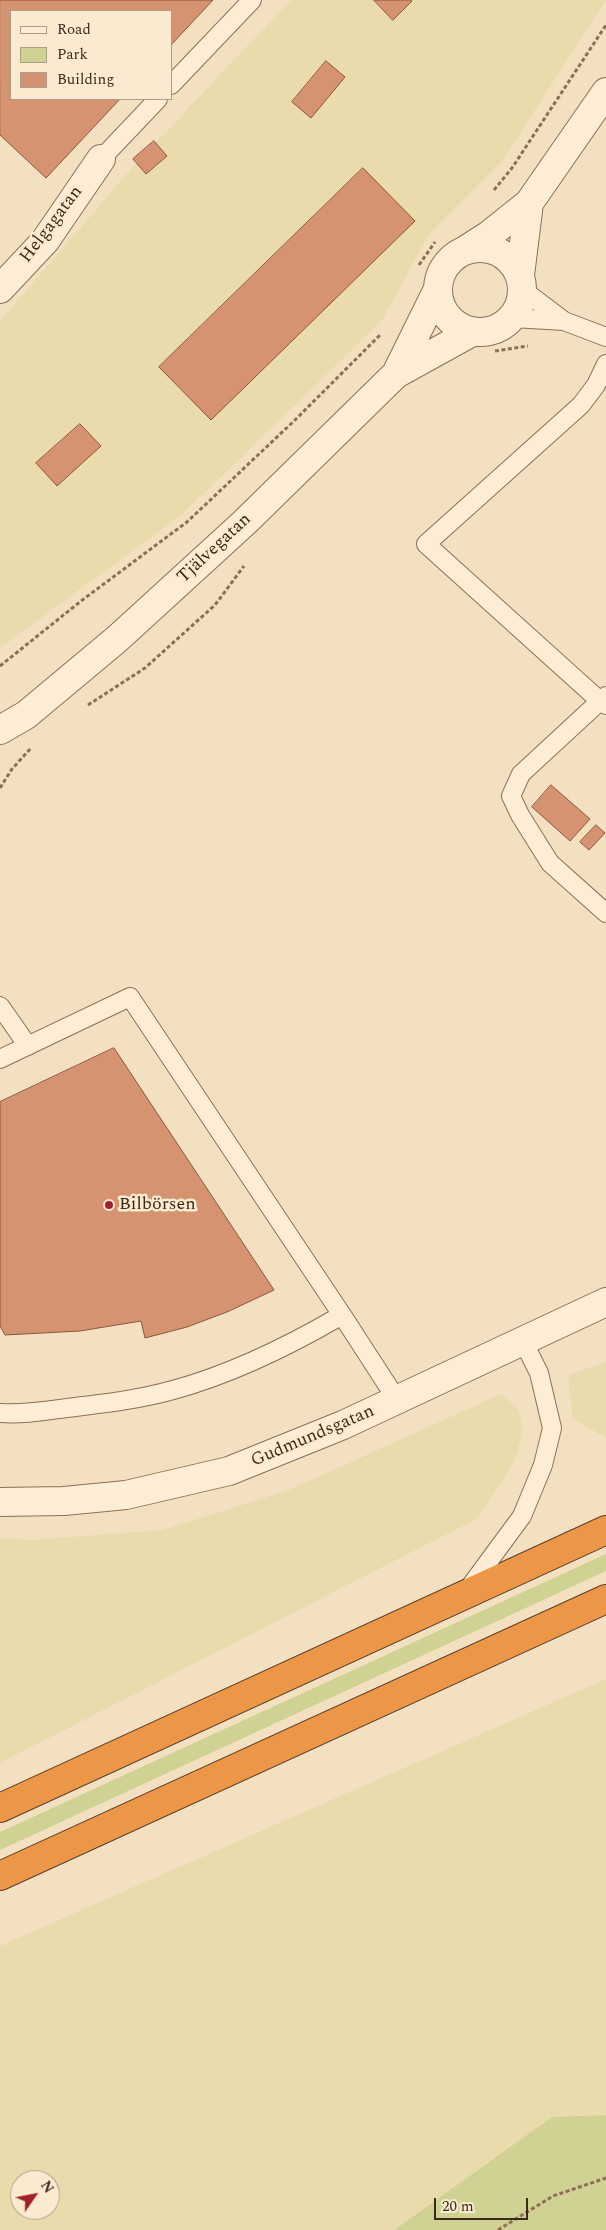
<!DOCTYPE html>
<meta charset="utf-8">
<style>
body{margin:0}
#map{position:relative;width:606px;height:2230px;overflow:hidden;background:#f2e0c0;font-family:Spectral,serif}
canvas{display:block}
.legend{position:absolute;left:10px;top:10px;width:162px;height:90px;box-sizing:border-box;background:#f9ead0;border:1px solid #ad9d88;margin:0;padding:6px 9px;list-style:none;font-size:15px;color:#3c291c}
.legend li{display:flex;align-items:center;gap:10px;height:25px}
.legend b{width:25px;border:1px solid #ad9d88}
.north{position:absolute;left:10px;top:2170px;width:50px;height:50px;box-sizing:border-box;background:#f9ead0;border:1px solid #ad9d88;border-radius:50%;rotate:57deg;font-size:14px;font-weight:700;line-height:20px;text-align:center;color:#3c291c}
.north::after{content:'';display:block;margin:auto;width:18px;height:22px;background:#a31f2a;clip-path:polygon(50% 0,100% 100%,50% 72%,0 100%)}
.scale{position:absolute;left:434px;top:2198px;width:94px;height:22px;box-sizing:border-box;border:2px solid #3c291c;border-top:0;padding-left:6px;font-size:15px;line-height:18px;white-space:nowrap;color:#3c291c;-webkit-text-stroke:4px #f9ead0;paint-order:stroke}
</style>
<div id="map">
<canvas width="606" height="2230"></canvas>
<ul class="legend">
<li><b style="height:6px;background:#fcedd4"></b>Road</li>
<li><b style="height:14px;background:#cfd292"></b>Park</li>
<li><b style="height:14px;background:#d59371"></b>Building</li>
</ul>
<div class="north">N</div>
<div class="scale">20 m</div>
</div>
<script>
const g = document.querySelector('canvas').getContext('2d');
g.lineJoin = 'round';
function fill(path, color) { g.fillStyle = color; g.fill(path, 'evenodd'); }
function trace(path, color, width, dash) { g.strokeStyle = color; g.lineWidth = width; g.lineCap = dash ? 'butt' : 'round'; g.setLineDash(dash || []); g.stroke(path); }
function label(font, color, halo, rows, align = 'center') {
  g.font = font + ' Spectral,serif'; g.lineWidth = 5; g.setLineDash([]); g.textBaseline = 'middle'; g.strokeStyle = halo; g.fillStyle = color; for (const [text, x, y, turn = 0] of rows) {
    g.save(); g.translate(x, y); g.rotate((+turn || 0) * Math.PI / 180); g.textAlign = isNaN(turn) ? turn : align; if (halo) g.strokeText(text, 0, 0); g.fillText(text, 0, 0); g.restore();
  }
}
fill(new Path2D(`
 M291,0H606L502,161L430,233L381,322L180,516L0,648V321L131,169Z
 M606,1362V1438L573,1418L568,1375Z
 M501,1394L518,1408L523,1431L515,1460L478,1518L0,1763V1538L31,1540L163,1530L289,1490Z
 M606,1679V2115L552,2117L394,2230H0V1946ZM20,2180H50V2210H20Z`), '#e9dbac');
fill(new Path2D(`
 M606,1554V1571L0,1850V1832Z
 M606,2115V2230H394L552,2117Z`), '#cfd292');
const building = new Path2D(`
 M0,0H213L171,45V11H11V99H120L46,178L0,135Z
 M374,0H410L412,1L393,20Z
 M326,61L345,77L311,118L292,102Z
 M154,141L167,156L146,174L133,159Z
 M363,168L415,221L211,420L159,367Z
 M80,424L101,446L57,486L36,463Z
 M551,785L590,819L570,841L532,807Z
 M596,825L605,833L589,850L580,842Z
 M114,1048L274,1290L227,1312L187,1327L145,1338L141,1321L80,1331L5,1335L0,1326V1102Z`);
fill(building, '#d59371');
trace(building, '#8f5539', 1);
const service = new Path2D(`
 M171,85L252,0
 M101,159L158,99
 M523,290L564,321L606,337
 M513,318L564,321
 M606,364L596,385L581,405L426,544L600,701L606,696
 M606,705L600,701L521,774L511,796L520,815L550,863L606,913
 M0,1006L28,1046
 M0,1059L130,997L342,1315C289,1346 232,1374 173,1390C141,1399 108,1403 75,1407C50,1410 25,1415 0,1413
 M342,1315L397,1400
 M466,1592L522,1516L543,1465L552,1428L539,1373L523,1341`);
const minor = new Path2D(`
 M438 290a42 42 0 1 1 84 0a42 42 0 1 1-84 0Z
 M464,251L489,235L529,203L606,92
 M520,275L529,203
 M0,289L45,241L101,159
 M396,374L438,289
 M0,730L26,715L117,639L245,522L396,374L472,332
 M0,1502L64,1501L126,1495L229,1471L343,1425L606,1302`);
const motorway = new Path2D(`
 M0,1808L606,1530
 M0,1876L606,1599`);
trace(service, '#8e6f56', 20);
trace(minor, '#8e6f56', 30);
trace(motorway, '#5b3d2a', 30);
trace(new Path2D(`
 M494,190L512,168L606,25
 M419,265L435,242
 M495,351L528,346
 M0,666L81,601L187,522L294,421L380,335
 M88,705L145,668L215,605L244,566
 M0,788L12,769L31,748
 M498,2230L553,2196L606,2178`), '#8e6f56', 3, [4, 2.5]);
trace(service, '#fcedd4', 18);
trace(minor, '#fcedd4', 28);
trace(motorway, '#eb9747', 28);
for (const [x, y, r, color] of [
 [109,1205,5,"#a31f2a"]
]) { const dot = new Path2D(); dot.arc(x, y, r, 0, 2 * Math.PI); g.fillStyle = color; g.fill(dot); trace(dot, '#f9ead0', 2); }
label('18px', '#3c291c', '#f9ead0', [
 ["Helgagatan",52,225,-53],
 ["Tjälvegatan",215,549,-43],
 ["Gudmundsgatan",313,1437,-23]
]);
label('18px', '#3c291c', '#f9ead0', [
 ["Bilbörsen",119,1205]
], 'left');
</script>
